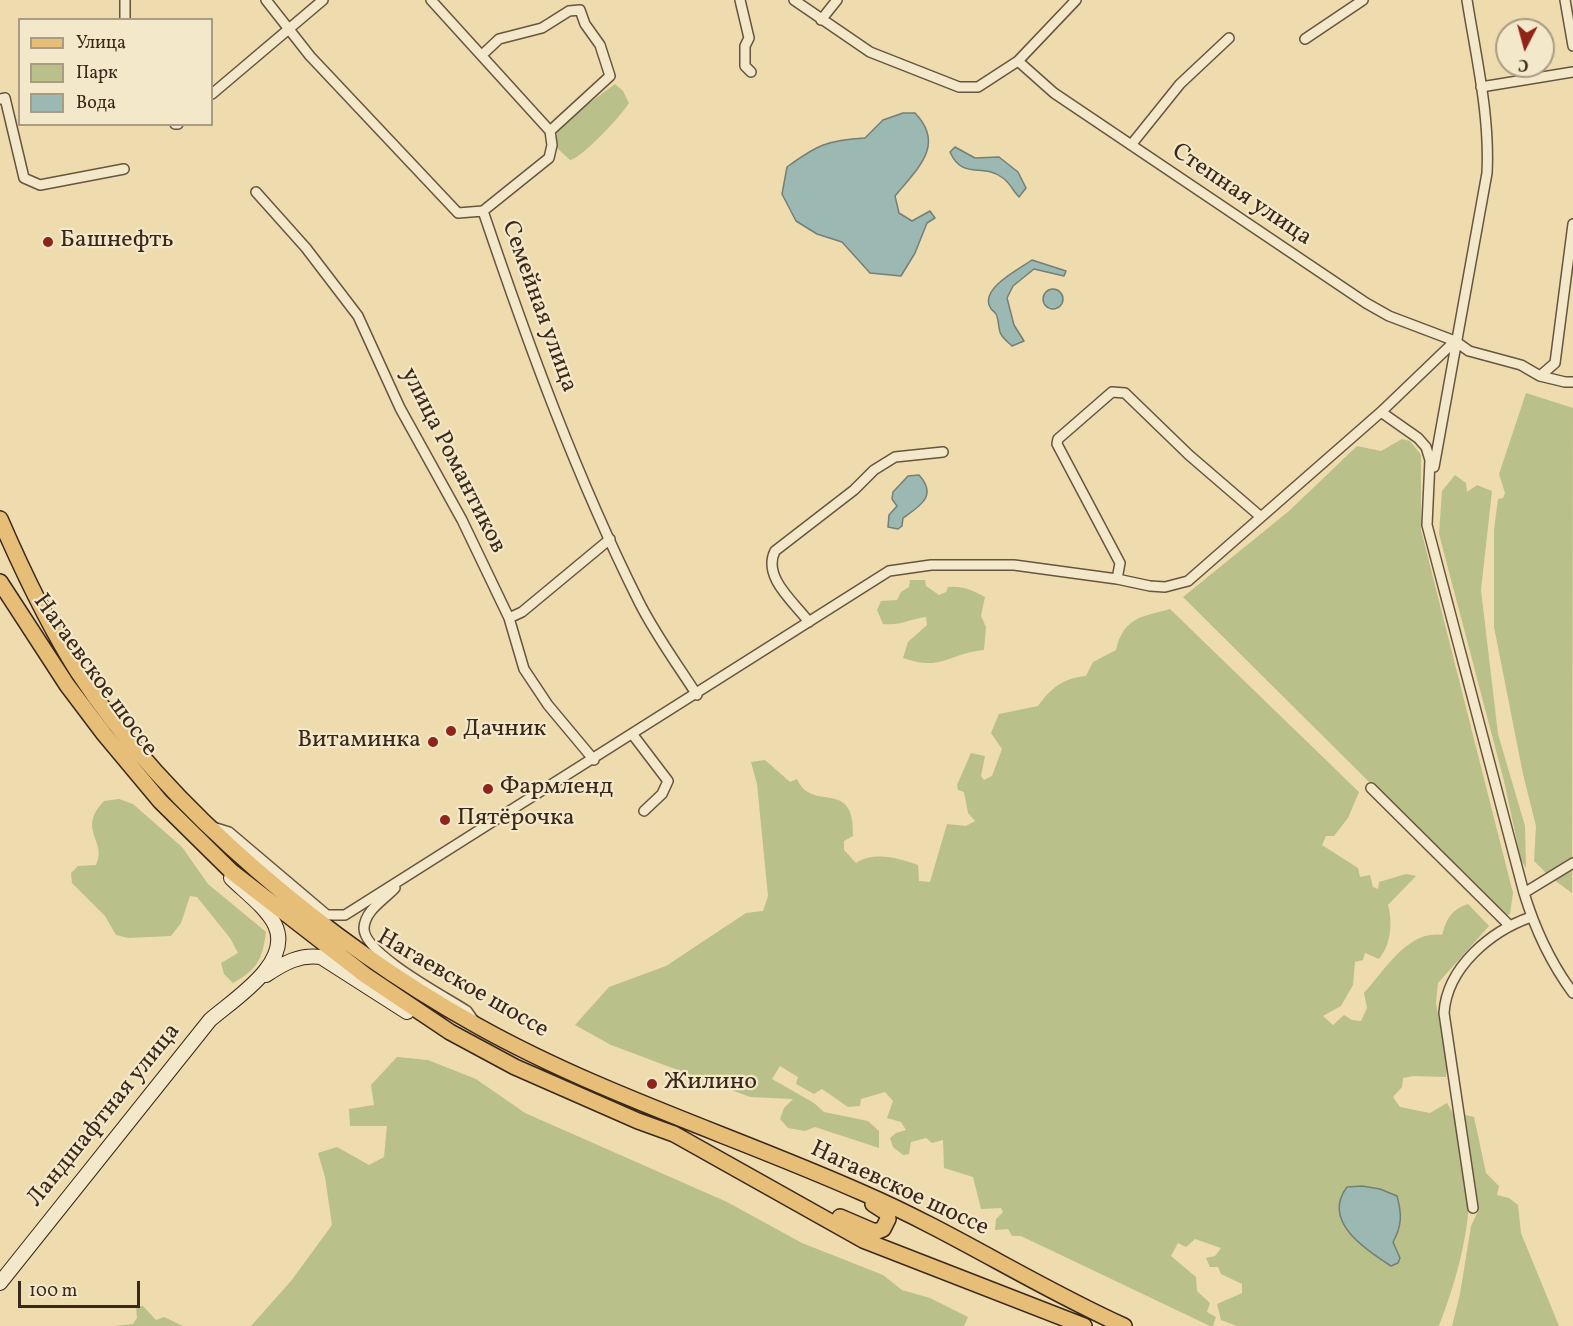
<!DOCTYPE html>
<meta charset="utf-8">
<style>
body{margin:0}
#map{position:relative;width:1573px;height:1326px;overflow:hidden;background:#eedbae;font-family:Vollkorn,serif}
canvas{display:block}
.legend{position:absolute;left:18px;top:18px;width:195px;height:108px;box-sizing:border-box;background:#f4e8ca;border:2px solid #aa9b84;margin:0;padding:8px 10px;list-style:none;font-size:18px;color:#3a281a}
.legend li{display:flex;align-items:center;gap:12px;height:30px}
.legend b{width:30px;border:2px solid #aa9b84}
.north{position:absolute;left:1495px;top:18px;width:60px;height:60px;box-sizing:border-box;background:#f4e8ca;border:2px solid #aa9b84;border-radius:50%;rotate:186deg;font-size:16px;font-weight:700;line-height:24px;text-align:center;color:#3a281a}
.north::after{content:'';display:block;margin:auto;width:21px;height:27px;background:#8f2418;clip-path:polygon(50% 0,100% 100%,50% 72%,0 100%)}
.scale{position:absolute;left:18px;top:1281px;width:122px;height:27px;box-sizing:border-box;border:3px solid #3a281a;border-top:0;padding-left:8px;font-size:18px;line-height:21px;white-space:nowrap;color:#3a281a;-webkit-text-stroke:4px #f4e8ca;paint-order:stroke}
</style>
<div id="map">
<canvas width="1573" height="1326"></canvas>
<ul class="legend">
<li><b style="height:8px;background:#e7be77"></b>Улица</li>
<li><b style="height:16px;background:#bac089"></b>Парк</li>
<li><b style="height:16px;background:#9bb9b2"></b>Вода</li>
</ul>
<div class="north">С</div>
<div class="scale">100 m</div>
</div>
<script>
const g = document.querySelector('canvas').getContext('2d');
g.lineJoin = 'round';
function fill(path, color) { g.fillStyle = color; g.fill(path, 'evenodd'); }
function trace(path, color, width, dash) { g.strokeStyle = color; g.lineWidth = width; g.lineCap = dash ? 'butt' : 'round'; g.setLineDash(dash || []); g.stroke(path); }
function label(font, color, halo, rows, align = 'center') {
  g.font = font + ' Vollkorn,serif'; g.lineWidth = 4.5; g.setLineDash([]); g.textBaseline = 'middle'; g.strokeStyle = halo; g.fillStyle = color; for (const [text, x, y, turn = 0] of rows) {
    g.save(); g.translate(x, y); g.rotate((+turn || 0) * Math.PI / 180); g.textAlign = isNaN(turn) ? turn : align; if (halo) g.strokeText(text, 0, 0); g.fillText(text, 0, 0); g.restore();
  }
}
fill(new Path2D(`
 M615,84L623,91L629,103C622,115 582,158 570,160L557,148V127Z
 M1526,393L1573,408L1572,893L1550,877L1534,861L1536,826L1523,774L1494,627V530L1498,499L1503,498L1505,493L1499,474Z
 M1402,439L1410,441L1421,455V530L1513,893L1510,914L1504,916L1183,597L1289,511L1357,446L1381,451Z
 M1455,475L1466,483L1467,492L1477,485L1492,491L1481,590L1498,734L1525,826L1526,868L1521,860L1504,781L1439,534L1442,491Z
 M910,580H925L926,586L939,595L946,592L948,587C963,586 972,590 985,597L981,616L986,627L984,650C949,653 943,672 903,658L908,642L927,625L926,617C909,619 901,626 883,624L877,610L881,601L897,600L901,592L909,587Z
 M1170,609L1359,792L1348,818L1334,836H1326L1322,845L1358,868L1360,877L1370,875L1373,887L1378,889L1379,882L1406,874L1416,876L1388,905C1393,922 1391,945 1379,959L1365,953L1363,960L1355,962L1353,985L1341,1006L1323,1016L1333,1025L1344,1015L1352,1020L1361,1021L1367,1008L1364,993C1385,970 1408,930 1442,935C1447,918 1451,910 1468,904L1489,926L1438,983L1436,1003L1447,1065L1446,1077L1413,1076L1403,1078L1402,1087L1393,1097L1400,1107L1430,1113L1447,1103C1488,1169 1465,1259 1439,1326H1237L1221,1320L1217,1304L1242,1293V1284L1221,1274L1218,1267H1210L1206,1258L1215,1256L1221,1248L1195,1239L1186,1247L1178,1243L1171,1256L1196,1277L1197,1291L1210,1303L1207,1312L1216,1317L1213,1326H1210L1021,1236H1012L1008,1229L995,1230L996,1219L1003,1212L1001,1208L981,1209L973,1177L944,1168L943,1140L932,1143L926,1138L911,1142L909,1154L903,1155L893,1147L890,1138L896,1133L906,1130L901,1122L887,1118L893,1101L885,1092L861,1099L860,1106L848,1107L822,1089L814,1094L796,1084L798,1077L780,1066L772,1079L814,1103L824,1112L868,1121L879,1131V1148L815,1127L805,1131L788,1128L780,1119L784,1108L793,1099L750,1097L611,1045L575,1025L609,987L666,966L746,913L763,911L768,896L757,784L751,762L765,760L790,782L797,779C812,814 855,776 853,836L844,841V850L856,863C874,851 899,858 918,865L919,881L930,882L947,824L966,826L975,821L968,813L964,792L958,790L957,785L971,753L985,756L981,776L984,780L992,776L1002,749L991,733L999,714L1038,706C1051,688 1063,678 1086,676L1093,662L1116,650C1124,617 1141,617 1170,609Z
 M119,799L133,804L182,847L208,884L266,932C262,960 258,969 233,983L224,974L221,963L238,953L230,938L197,897L190,896L181,923L171,936L128,938L116,935L105,916L72,883L71,873L78,866L96,865C108,841 76,830 104,801Z
 M397,1057L428,1060L476,1079L525,1113L727,1202L802,1243L883,1275L902,1290L930,1298L968,1317L964,1326H251L291,1281L332,1225L325,1177L318,1153L337,1147L369,1165L384,1157L387,1126H350L349,1109L374,1105L371,1085Z
 M1465,1115L1474,1117L1486,1173L1499,1186L1497,1195L1509,1198L1518,1205L1521,1233L1559,1326H1452L1460,1294L1471,1226L1479,1209Z
 M136,1306H143L156,1320L164,1317L183,1326H114L133,1324L137,1318Z`), '#bac089');
const water = new Path2D(`
 M903,113H915C946,145 917,169 895,196L899,213L912,221L930,211L935,218L927,223L915,253L901,276L870,273L842,242L817,234L796,221L782,194L787,167C817,145 828,140 865,138L883,120Z
 M955,147L975,158L999,157L1018,172L1026,188L1019,197C1013,191 1010,183 1003,178C982,162 963,181 950,152Z
 M1032,260L1066,271L1064,276L1034,269L1013,286L1007,298L1014,325L1024,341L1012,346C1008,342 1001,337 1000,332C998,326 999,320 996,314C994,311 991,310 990,307C980,288 1021,268 1032,260Z
 M1043 299a10 10 0 1 1 20 0a10 10 0 1 1-20 0Z
 M919,475C938,496 920,506 903,518L902,526L898,529L888,527L889,515L897,506L892,499L893,492L908,476Z
 M1362,1186L1380,1189L1397,1196C1402,1214 1402,1226 1393,1242L1400,1258L1398,1263L1391,1266C1366,1250 1321,1221 1347,1187Z`);
fill(water, '#9bb9b2');
trace(water, '#747f75', 1.5);
const street = new Path2D(`
 M266,0L310,56L458,213L483,211C528,344 576,476 639,602C655,634 677,664 697,695
 M431,0L550,131L552,145L549,158L483,211
 M740,0L749,38L745,46V66L751,72
 M794,0L870,52L959,87H978L1018,61L1076,0
 M1565,0L1573,46
 M125,20V0
 M821,20L837,0
 M1305,39L1363,0
 M482,55L499,39L542,28L569,11L580,10L585,24L600,45L610,76L550,131
 M1018,61L1054,93L1366,303L1389,316L1455,341L1469,351L1521,365L1540,376L1565,382H1573
 M1481,87L1573,72
 M212,94L323,0
 M0,99L5,98L24,178L40,185L124,169
 M175,124H178
 M1131,145L1180,84L1229,38
 M256,192L306,248L358,316L400,408L462,520L509,618L524,669L548,705L594,760
 M1540,376L1555,363L1573,224
 M1381,412L1418,438L1426,447L1430,460L1427,525L1524,893C1535,929 1550,962 1573,993
 M1434,467L1487,173C1490,115 1476,57 1467,0
 M1117,579L1120,563L1057,444L1058,439L1112,392L1125,393L1189,455L1261,517
 M509,618L522,612L610,539
 M809,622C794,602 762,577 775,551L854,490L874,470L895,457L943,452
 M633,735L668,781L662,794L644,811
 M1371,788L1509,925
 M213,827L229,832L327,915H345L889,571L931,565H1014L1117,579L1150,586L1165,587L1188,581L1381,412L1455,341
 M395,888C384,900 365,910 364,928C363,954 446,997 467,1011L474,1021
 M1524,893L1573,863
 M1473,1208L1444,1013C1447,967 1491,931 1531,917`);
const secondary = new Path2D(`
 M266,975C284,963 300,954 321,957L407,1012
 M0,1283L210,1020C234,999 293,963 275,925C266,907 245,892 231,878`);
const primary = new Path2D(`
 M0,519C23,572 47,623 78,672C170,812 331,944 476,1025C599,1094 735,1136 863,1193C953,1232 1035,1286 1124,1326
 M0,582L67,685L104,734L160,801L232,872L365,975L450,1032L515,1067L638,1121L674,1134L863,1240L1084,1326
 M840,1217L875,1232L883,1229L888,1219L887,1213L873,1204`);
trace(street, '#67553f', 12);
trace(secondary, '#3a281a', 16);
trace(primary, '#3a281a', 18);
trace(street, '#f4e8ca', 9);
trace(secondary, '#f4e8ca', 14);
trace(primary, '#e7be77', 15);
for (const [x, y, r, color] of [
 [48,242,6,"#8f2418"],
 [451,731,6,"#8f2418"],
 [433,742,6,"#8f2418"],
 [488,789,6,"#8f2418"],
 [445,820,6,"#8f2418"],
 [652,1084,6,"#8f2418"]
]) { const dot = new Path2D(); dot.arc(x, y, r, 0, 2 * Math.PI); g.fillStyle = color; g.fill(dot); trace(dot, '#f4e8ca', 2); }
label('24px', '#3a281a', '#f4e8ca', [
 ["Степная улица",1241,196,34],
 ["Семейная улица",538,307,70],
 ["улица Романтиков",452,461,63],
 ["Нагаевское шоссе",94,676,54],
 ["Нагаевское шоссе",462,985,30],
 ["Ландшафтная улица",105,1116,-51],
 ["Нагаевское шоссе",899,1190,25]
]);
label('24px', '#3a281a', '#f4e8ca', [
 ["Башнефть",60,242],
 ["Дачник",463,731],
 ["Витаминка",421,742,"right"],
 ["Фармленд",500,789],
 ["Пятёрочка",457,820],
 ["Жилино",664,1084]
], 'left');
</script>
